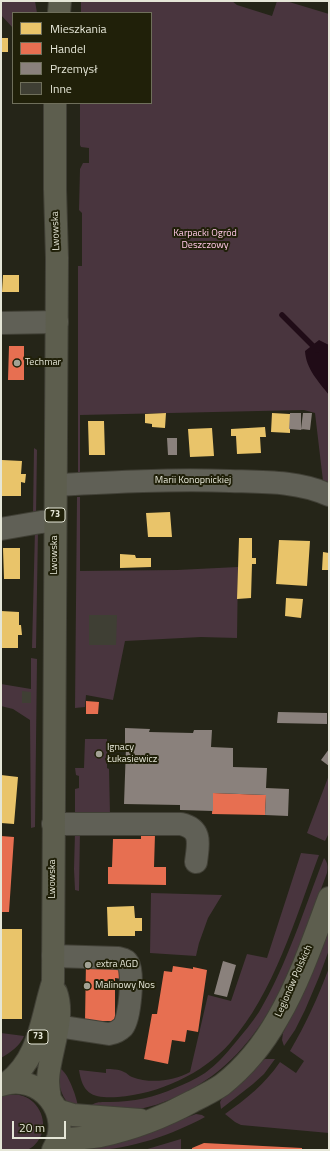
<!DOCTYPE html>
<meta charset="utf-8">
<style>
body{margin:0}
#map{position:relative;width:330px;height:1151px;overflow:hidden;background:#252518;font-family:"Titillium Web",sans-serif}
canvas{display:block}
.frame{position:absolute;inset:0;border:2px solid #e5e6d7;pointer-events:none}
.legend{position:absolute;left:12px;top:12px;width:140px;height:92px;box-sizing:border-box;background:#202009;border:1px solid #6f6f5b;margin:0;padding:5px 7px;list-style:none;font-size:12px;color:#e5e6d7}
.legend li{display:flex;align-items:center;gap:8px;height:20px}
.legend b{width:20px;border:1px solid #6f6f5b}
.scale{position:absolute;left:12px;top:1121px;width:54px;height:18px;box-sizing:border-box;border:2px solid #e5e6d7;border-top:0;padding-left:5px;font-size:12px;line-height:14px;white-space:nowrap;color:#e5e6d7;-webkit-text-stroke:3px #202009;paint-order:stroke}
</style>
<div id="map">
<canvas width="330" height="1151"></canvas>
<div class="frame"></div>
<ul class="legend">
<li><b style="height:11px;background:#e9c46a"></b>Mieszkania</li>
<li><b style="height:11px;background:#e76f51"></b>Handel</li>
<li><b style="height:11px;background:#8a817c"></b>Przemysł</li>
<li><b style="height:11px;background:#3f3f34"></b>Inne</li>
</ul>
<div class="scale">20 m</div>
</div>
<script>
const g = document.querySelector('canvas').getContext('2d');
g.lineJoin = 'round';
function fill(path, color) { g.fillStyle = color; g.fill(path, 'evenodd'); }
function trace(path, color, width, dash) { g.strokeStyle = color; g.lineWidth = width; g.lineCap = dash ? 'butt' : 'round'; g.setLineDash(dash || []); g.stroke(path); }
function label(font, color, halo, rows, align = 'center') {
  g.font = font + ' "Titillium Web",sans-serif'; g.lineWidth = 4; g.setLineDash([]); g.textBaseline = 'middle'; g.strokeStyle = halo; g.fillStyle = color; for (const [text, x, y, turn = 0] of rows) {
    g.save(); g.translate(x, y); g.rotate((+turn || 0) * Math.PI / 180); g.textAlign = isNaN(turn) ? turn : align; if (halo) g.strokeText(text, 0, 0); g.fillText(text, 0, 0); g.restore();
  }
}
fill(new Path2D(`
 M1,1H35L37,13H13V28L1,15Z
 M81,1H232L237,5L272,16L277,1H286L329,14V484L323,481L315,413L304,410L80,415V473H78V266H82V213L79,210L80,169L83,163H89V148L81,147L80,145V103H151V13H81Z
 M34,448L37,450L36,516L1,522V518L33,515Z
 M77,497H80V571L177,570L238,567L237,638L201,637L125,641L113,700L86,695L85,707L75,708Z
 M35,530L38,531L36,648H32Z
 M31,658L37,659L35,827L31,828L30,720L13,709L1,706V684L31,689Z
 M85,739H107V768L109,769L110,815L75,816V789L79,788V776L76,775L75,768H84Z
 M329,775V833L325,841L307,833Z
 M80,830L79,891L75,890L74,869L75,832Z
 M301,853L319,855C296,917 274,993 230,1043C203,1074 158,1094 118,1097C94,1098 83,1096 79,1070L106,1073V1069C111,1069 119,1069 124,1072C127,1073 129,1076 132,1077C150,1084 174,1081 190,1072L208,995L231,1001L247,954L267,958Z
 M324,858C328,863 328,867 327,873C295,958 270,1052 182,1094C166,1102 147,1109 130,1110C117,1110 103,1107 90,1106C96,1101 103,1102 110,1102C133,1102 155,1097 175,1088C185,1084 196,1079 205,1073C216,1065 226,1054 235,1043C243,1033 252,1023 259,1012C287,965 304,909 324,858Z
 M151,893L222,895L208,918L199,943L196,956L150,953Z
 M329,925V950L319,977L305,1010L295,1030L284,1046L282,1040L283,1033L301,997Z
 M329,968V1133L241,1125L235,1122L225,1114C246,1099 265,1084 280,1062L296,1073L304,1061L290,1051C306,1024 318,997 329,968Z
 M1,1033L24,1036C20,1046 11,1052 1,1058Z
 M265,1059H275L264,1074L253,1084L221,1109L220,1102L223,1097L258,1064Z
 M57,1068C59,1068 62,1069 63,1071C69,1076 78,1100 78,1108C76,1107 72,1106 69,1104C60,1096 58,1079 57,1068Z
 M7,1095C13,1095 18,1094 23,1096C40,1102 48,1122 40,1138C37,1142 34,1147 29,1149C23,1151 8,1150 1,1150V1097Z
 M196,1114L202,1115L205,1117C174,1134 129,1150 93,1150L90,1146L158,1128Z
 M181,1139V1150H144Z`), '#49353e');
fill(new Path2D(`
 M319,340L329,345V395C319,382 306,369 305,351Z`), '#200c17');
fill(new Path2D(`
 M1,38H8V52H1Z
 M3,275H19V292H2Z
 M166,413L165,428L152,427V424L145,423V414Z
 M272,413L290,414V433L271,432Z
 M88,421H104L105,455H89Z
 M265,427L266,437H260L261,453L237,454L236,436H231V429Z
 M212,428L214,456L190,457L188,429Z
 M2,460L22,461L21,474H26L25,483L21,482V496H2L1,472H2Z
 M170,512L172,537H148L146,513Z
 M239,538H252V558H256V564H252L251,598L237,599Z
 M279,540L310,541L307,586L276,584Z
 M3,548H20V579H4Z
 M323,552L329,553V570H322Z
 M120,554L135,555L136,558H151V567L120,568Z
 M286,598L303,599L301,618L285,616Z
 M1,611L19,612V625H21L22,635H18V648H1Z
 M1,775L18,777L14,824L1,823Z
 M134,906L135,918H142V931H135V936H108L107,907Z
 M1,929H22V1019H1Z`), '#e9c46a');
fill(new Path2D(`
 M9,346H24V380H8Z
 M86,701L99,702L98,714H86Z
 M213,793L266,795L265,815L212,814Z
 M141,834H155L154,867H166V885L108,884V867H112L113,839H141Z
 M1,836L14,837L9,912H1Z
 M86,962H122V979L115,978V1021H85Z
 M173,966L193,969V967L207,970L198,1032L187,1030L185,1042L172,1040L168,1064L144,1059L152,1014H157L164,971L172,972Z
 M204,1143L302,1148V1150H192V1148Z`), '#e76f51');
fill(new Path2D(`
 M290,413H301V430L289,429Z
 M303,413H312L310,430L301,429Z
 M167,438H177V455H168Z
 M278,712L327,713V724L277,723Z
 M125,728L150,729L149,732L193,733L194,730H212L211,747L233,748V767L267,768L266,788L289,789L288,816L265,815L266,795L213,793V811L180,810V805L124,804L126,747H125Z
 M329,749V766L321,760Z
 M223,961L236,965L227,997L214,994Z`), '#8a817c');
trace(new Path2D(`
 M282,315L317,350`), '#200c17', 5.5);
fill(new Path2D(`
 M89,615H117L116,645H89Z
 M22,691L31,692V703H22Z`), '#3f3f34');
const minor = new Path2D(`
 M1,323L57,322
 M56,485C114,482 172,479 230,481C264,482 298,481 329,495
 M1,529L41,522L55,521
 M53,824H181C203,829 198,845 196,862
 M53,956L118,958C122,959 126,959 128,963C134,973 130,1018 123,1027C119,1031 115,1033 109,1034L57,1026`);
const major = new Path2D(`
 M59,13L60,1
 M7,1083C40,1058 41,1019 53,982L57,258L55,189V103
 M1,1085C41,1072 74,1114 53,1150
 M50,1099C49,1093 48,1087 48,1080C49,1052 66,1019 56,992
 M56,1108L60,1111L73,1115L140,1120
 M57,1140C71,1139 86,1138 100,1136C132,1129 164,1117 193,1101C203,1096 213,1091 222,1085C245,1067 264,1043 278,1018C300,980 314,938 329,898`);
trace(minor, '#414036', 24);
trace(major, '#414036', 24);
trace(minor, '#606056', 22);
trace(major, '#5d5e4e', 22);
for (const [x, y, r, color] of [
 [17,363,4,"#a2a294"],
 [99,754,4,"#a2a294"],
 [88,965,4,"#a2a294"],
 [87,986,4,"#a2a294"]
]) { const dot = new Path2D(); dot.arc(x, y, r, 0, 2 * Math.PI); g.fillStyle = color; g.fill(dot); trace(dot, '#202009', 1.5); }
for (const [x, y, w] of [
 [55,515,20],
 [38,1037,20]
]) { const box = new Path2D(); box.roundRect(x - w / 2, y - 7, w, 14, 3); g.fillStyle = '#202009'; g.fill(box); trace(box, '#e5e6d7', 1); }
label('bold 9px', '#e5e6d7', null, [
 ["73",55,515],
 ["73",38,1037]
]);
label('10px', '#e5e6d7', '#202009', [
 ["Lwowska",56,231,-92],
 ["Marii Konopnickiej",193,481],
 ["Lwowska",55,555,-90],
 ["Lwowska",53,879,-90],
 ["Legionów Polskich",294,981,-66]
]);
label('10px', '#fdc6e3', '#202009', [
 ["Karpacki Ogród",205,234],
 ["Deszczowy",205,246]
]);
label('10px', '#e5e6d7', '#202009', [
 ["Techmar",25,363],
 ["Ignacy",107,748],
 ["Łukasiewicz",107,760],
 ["extra AGD",96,965],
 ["Malinowy Nos",95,986]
], 'left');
</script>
